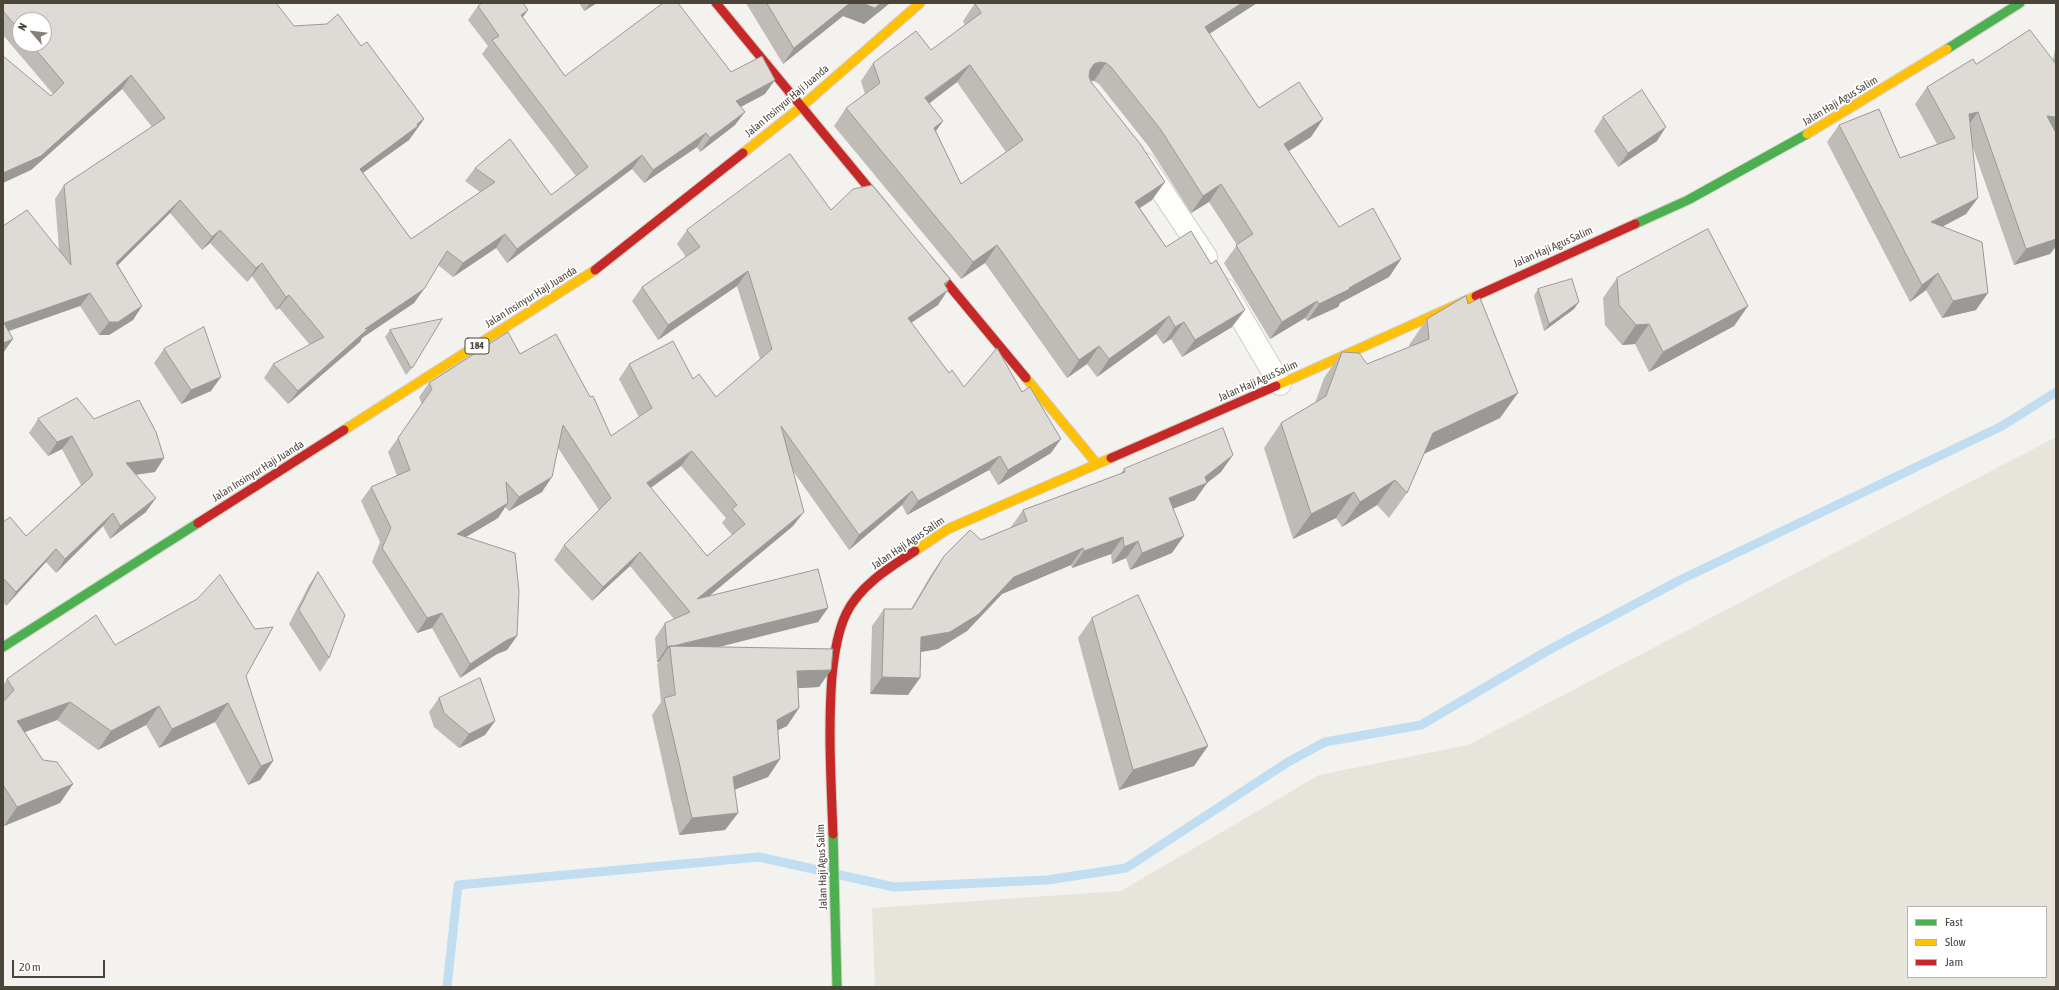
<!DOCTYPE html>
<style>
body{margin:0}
#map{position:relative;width:2059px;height:990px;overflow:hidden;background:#f4f2ee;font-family:"Asap Condensed",sans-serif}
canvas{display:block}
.frame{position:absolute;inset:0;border:4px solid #4b4439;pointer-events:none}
.legend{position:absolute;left:1907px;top:906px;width:140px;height:72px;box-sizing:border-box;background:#fff;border:1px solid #b7b4b0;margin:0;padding:5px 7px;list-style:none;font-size:12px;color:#4b4439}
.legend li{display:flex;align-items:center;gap:8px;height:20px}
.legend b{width:20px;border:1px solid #b7b4b0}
.north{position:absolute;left:12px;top:12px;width:40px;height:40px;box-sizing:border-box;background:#fff;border:1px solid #b7b4b0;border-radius:50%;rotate:298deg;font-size:11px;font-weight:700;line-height:16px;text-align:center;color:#4b4439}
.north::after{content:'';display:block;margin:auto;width:14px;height:18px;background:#868178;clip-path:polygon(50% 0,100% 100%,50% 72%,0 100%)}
.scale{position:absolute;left:12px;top:960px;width:93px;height:18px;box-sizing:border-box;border:2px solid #4b4439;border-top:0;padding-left:5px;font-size:12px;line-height:14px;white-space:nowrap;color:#4b4439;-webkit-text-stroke:3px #fff;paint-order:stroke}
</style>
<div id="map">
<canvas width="2059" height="990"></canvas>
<div class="frame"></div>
<ul class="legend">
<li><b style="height:5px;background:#4caf50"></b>Fast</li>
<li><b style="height:5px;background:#ffc107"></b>Slow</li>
<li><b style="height:5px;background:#c62828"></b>Jam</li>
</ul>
<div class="north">N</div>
<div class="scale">20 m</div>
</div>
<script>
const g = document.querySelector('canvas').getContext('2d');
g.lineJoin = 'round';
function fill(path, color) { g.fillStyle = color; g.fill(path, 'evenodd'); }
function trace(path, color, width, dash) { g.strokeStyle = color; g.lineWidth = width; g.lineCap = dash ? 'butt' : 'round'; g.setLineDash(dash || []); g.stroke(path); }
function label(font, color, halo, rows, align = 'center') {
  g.font = font + ' "Asap Condensed",sans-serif'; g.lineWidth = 3.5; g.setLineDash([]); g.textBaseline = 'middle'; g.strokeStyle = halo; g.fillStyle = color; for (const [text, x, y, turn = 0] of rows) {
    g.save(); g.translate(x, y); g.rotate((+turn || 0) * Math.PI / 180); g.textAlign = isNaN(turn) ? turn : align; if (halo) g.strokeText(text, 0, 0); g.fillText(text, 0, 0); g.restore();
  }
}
fill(new Path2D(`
 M2056,437V987H875L872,908L1121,891L1319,775L1468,745ZM1908,907H2046V977H1908Z`), '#e7e4dc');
trace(new Path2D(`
 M447,987L458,885L759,857L894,887L1047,880L1126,868L1288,762L1325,742L1421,725L1547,651L1680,580L2002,426L2056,392`), '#c0ddf1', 9);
const street = new Path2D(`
 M1144,164L1206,257
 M1225,290L1280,384`);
const fast = new Path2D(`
 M1947,49L2020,3
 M1635,224L1688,200L1807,134
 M3,647L198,523
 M833,834L837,987`);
const slow = new Path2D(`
 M1807,134L1947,49
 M743,153L801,107L920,3
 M1026,378L1097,464
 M1276,386L1476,296
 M344,430L595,270
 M915,551L948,529L1111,458`);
const jam = new Path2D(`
 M716,3L886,209
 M928,260L1026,378
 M595,270L743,153
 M1476,296L1635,224
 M1111,458L1276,386
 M198,523L344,430
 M833,834C831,781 828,729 832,676C834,655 837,633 846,614C859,586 890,567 915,551`);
trace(street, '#d2d0cb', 24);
trace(fast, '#d3cfc5', 11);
trace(slow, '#d3cfc5', 11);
trace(jam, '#d3cfc5', 11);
trace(street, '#fdfdfc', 22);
trace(fast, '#4caf50', 9);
trace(slow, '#ffc107', 9);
trace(jam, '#c62828', 9);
fill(new Path2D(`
 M3,3L294,26L361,46L424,119L409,140L363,173L411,239L480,192L465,181L475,168L551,195L576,176L482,54L488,46L468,20L478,6L523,17L565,76L731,72L765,94L741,107L735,125L700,152L697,147L644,183L632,169L507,263L496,248L453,277L438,265L424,289L414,303L362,338L360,342L288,404L264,378L273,364L310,345L279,308L276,310L252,276L247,282L210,243L202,250L170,213L118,265L142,306L133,320L109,335H99L80,306L9,331L3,353V226L59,250L55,199L64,185L152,127L122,89L31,170L51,96L53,94L3,35ZM20,20L44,44H20Z
 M579,3H597L584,11Z
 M746,3H890L864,24L843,16L783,64Z
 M975,3H1257L1209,34L1259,108L1323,119L1311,137L1288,151L1339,227L1401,259L1389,277L1340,303L1338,307L1307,321L1305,318L1270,339L1224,263L1237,245L1209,202L1191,213L1149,147L1099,84L1094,81L1091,80L1152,200L1140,208L1166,247L1232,327L1182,357L1171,339L1163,344L1156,334L1097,377L1087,364L1067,378L985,263L961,279L834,126L846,108L865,94L861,81L873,63L931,50L965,25L963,21ZM957,82L1006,152L961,184L936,131L943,121L929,103Z
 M2056,44V246L2050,254L2014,265L1972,145L1966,214L1942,227L1976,310L1942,318L1926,290L1910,302L1827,142L1839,125L1900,158L1937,144L1915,104L1927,87L1976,64L2053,60Z
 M1603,117L1657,141L1618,167L1594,131Z
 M831,210L950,279L945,286L938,305L911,323L949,373L964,387L1051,453L998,485L989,470L907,515L902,505L849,550L793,471V526L708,597L828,608L818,622L718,647L831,670L819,687L798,688L799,708L787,726L778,730L780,759L768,777L734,789L738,813L725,830L679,835L652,715L661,702L657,664L659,662H657L655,638L665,623L674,619L630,566L592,601L554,560L564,545L599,510L558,448L542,492L509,511L505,507L498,518L466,537L517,636L507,650L497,654L460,678L432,628L417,633L372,562L380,542L361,501L371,487L397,476L388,452L422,404L419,397L429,383L520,354L611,436L639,417L619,379L629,364L693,379L716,397L760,359L737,286L658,340L632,301L642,287L686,257L677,244L687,230ZM681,466L726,518L722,523L732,535L707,556L651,488Z
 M1617,278L1748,306L1734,326L1649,372L1635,344L1622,345L1605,325L1603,298Z
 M1538,289L1574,309L1544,331L1534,296Z
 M1427,319L1500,418L1424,454L1407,493L1389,518L1377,505L1342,527L1336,518L1293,539L1264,448L1281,423L1315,403L1324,378L1342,352L1367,364L1410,347L1409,345Z
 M390,330L413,367L406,375L385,337Z
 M164,349L211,391L181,404L154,363Z
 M38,419H94L155,472L136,475L146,512L110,539L103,526L56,573L46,562L6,606L3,602V522L26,536L81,485L62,449L48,456L29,433Z
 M1124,469L1221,472L1207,483L1195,500L1173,509L1172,553L1130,570L1126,558L1112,564L1111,554L1072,568L1071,565L1002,594L967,631L938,649L921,652L908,695L870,694L872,626L884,609H911L932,573L944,556L1011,528V527L1023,510L1120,474Z
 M318,572L329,658L320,672L289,624L309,585Z
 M1092,618L1208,746L1194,766L1119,790L1078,638Z
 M115,645L246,676L273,761L260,780L248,785L215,722L159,748L146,725L98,750L57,720L25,732L43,760L73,784L60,803L4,826L3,686L7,679Z
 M439,698L495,721L485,735L459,748L434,727L429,712Z`), '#bfbcb8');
fill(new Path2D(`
 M590,3H597L584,11Z
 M850,3H890L864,24L843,16L783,64L794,48Z
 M1242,3H1257L1192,45L1205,27Z
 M528,10L518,24L521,15Z
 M1100,62L1106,63L1094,81L1088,80L1078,87L1094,64Z
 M970,65L957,82L913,116L925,98Z
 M131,75L122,89L31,170L3,183V173Z
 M775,80L765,94L727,114L736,101Z
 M745,112L735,125L700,152L710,138Z
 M1978,112L1966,128L1969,114Z
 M2047,116L2056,117V136Z
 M424,119L409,140L350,182L360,169L417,124Z
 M1323,119L1311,137L1272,162L1284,144Z
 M943,121L930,139L934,128Z
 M1666,127L1657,141L1618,167L1628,153Z
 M706,133L697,147L644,183L653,170Z
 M642,155L632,169L507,263L517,249Z
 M1165,182L1152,200L1123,219L1135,202Z
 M1221,184L1209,202L1191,213L1203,196Z
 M1978,198L1966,214L1919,239L1931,222Z
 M180,200L170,213L107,276L116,263Z
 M220,230L210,243L202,250L212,237Z
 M505,234L496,248L453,277L463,263Z
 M2056,239V246L2050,254L2014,265L2026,249Z
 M997,245L985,263L961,279L973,262Z
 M1401,259L1389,277L1340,303L1338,307L1307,321L1319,304Z
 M262,263L252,276L247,282L256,268Z
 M748,271L737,286L658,340L668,325Z
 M1938,273L1926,290L1910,302L1922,285Z
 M950,279L940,294L944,284Z
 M424,289L414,303L362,338L360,342L288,404L298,391L365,329Z
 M948,290L938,305L897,332L908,318Z
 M90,293L80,306L3,333L4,323Z
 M1988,293L1976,310L1942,318L1953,301Z
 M289,295L279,308L276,310L286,297Z
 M1317,301L1305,318L1270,339L1282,322Z
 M1579,302L1574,309L1544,331L1549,324Z
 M142,306L133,320L109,335H99L109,322Z
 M1748,306L1734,326L1649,372L1663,352Z
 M1245,310L1232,327L1182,357L1195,340Z
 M1169,316L1156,334L1097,377L1109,359Z
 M1184,322L1171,339L1163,344L1175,327Z
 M1649,324L1635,344L1622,345L1636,325Z
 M13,339L3,353V343Z
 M1099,346L1087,364L1067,378L1079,360Z
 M221,377L211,391L181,404L191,390Z
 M1518,393L1500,418L1415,458L1433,433Z
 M72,436L62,449L48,456L57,442Z
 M1061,439L1051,453L998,485L1008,470Z
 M692,451L681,466L637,497L647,483Z
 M1233,455L1221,472L1207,483L1195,500L1157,515L1169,498L1205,477Z
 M1000,456L989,470L907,515L918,501Z
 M164,458L155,472L116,477L126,463Z
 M552,477L542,492L509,511L519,497Z
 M1395,480L1377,505L1342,527L1360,502Z
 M912,491L902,505L849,550L859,535Z
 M1354,492L1336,518L1293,539L1311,514Z
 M156,498L146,512L110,539L120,526Z
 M508,503L498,518L447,548L457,534Z
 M804,512L793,526L690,612L697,599Z
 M113,513L103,526L56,573L65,559Z
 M1184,536L1172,553L1130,570L1142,553Z
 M1123,537L1111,554L1072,568L1084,551Z
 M1138,541L1126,558L1112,564L1124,547Z
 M1083,548L1071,565L1002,594L967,631L938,649L909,654L921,637L1014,577Z
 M56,549L46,562L6,606L16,592Z
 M640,552L630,566L592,601L603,587Z
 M828,608L818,622L671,659L670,647Z
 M442,613L432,628L417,633L427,618Z
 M517,636L507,650L497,654L460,678L470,664L507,640Z
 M667,647H669L659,662H657Z
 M831,670L819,687L785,689L797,671Z
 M882,677L920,678L908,695L870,694Z
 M70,702L57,720L4,740L17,721Z
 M228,703L215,722L159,748L172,729Z
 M159,706L146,725L98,750L111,731Z
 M799,708L787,726L764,737L777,720Z
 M495,721L485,735L459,748L469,734Z
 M1208,746L1194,766L1119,790L1133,770Z
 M780,759L768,777L721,795L733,777Z
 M273,761L260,780L248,785L261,766Z
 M73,784L60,803L4,826L17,807Z
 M738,813L725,830L679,835L692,818Z`), '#9b9996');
const building = new Path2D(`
 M3,3H276L294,26L327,24L338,14L361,46L367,42L424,119L417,124L418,126L360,169L411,239L495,182L475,168L510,139L551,195L588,167L492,40L499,36L478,6L482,3H523L528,10L521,15L565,76L663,3H678L731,72L762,56L775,80L736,101L745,112L710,138L706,133L653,170L642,155L517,249L505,234L463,263L447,251L424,289L365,329L369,328L298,391L273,364L324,337L289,295L286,297L262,263L256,268L220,230L212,237L180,200L116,263L142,306L118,322H109L90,293L4,323L13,339L3,343V226L27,210L71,265L64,185L165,118L131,75L41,156L3,173V56L51,96L64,83L31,44H44V20H20V31L3,11Z
 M767,3H850L794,48Z
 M863,3H881L875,8Z
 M975,3H1242L1205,27L1259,108L1299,82L1323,119L1284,144L1339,227L1373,208L1401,259L1349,288L1350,289L1319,304L1317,301L1282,322L1236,245L1253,234L1221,184L1203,196L1161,130L1111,67L1106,63L1100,62L1094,64L1090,70L1089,76L1091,82L1141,145L1165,182L1135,202L1166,247L1191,231L1211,264L1216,260L1245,310L1195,340L1184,322L1175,327L1169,316L1109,359L1099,346L1079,360L997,245L973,262L846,108L880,83L873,63L916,31L931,50L981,13ZM970,65L1023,140L961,184L934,128L943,121L925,98Z
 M2030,30L2056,64V117L2047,116L2056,133V222H2055L2056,224V239L2026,249L1978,112L1969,114L1978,198L1931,222L1982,242L1988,293L1953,301L1938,273L1922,285L1839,125L1879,109L1900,158L1955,138L1927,87L1973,59L1976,64Z
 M1642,90L1666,127L1628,153L1603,117Z
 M790,154L831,210L853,189L872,185L950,279L944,284L948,290L908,318L949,373L952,370L964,387L997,348L1022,392L1030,387L1061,439L1008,470L1000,456L918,501L912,491L859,535L781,426L804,512L697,599L818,569L828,608L673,646H670L667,647L665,623L690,612L640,552L603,587L564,545L611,498L563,425L552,477L519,497L506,482L508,503L457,534L515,553L519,591L517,636L507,640L470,664L442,613L427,618L382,548L391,528L371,487L410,470L398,438L432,389L429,383L508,332L520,354L556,334L590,397L593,396L611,436L652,408L629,364L673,341L693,379L699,374L716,397L772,349L748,271L668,325L642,287L700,247L687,230ZM692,451L737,505L732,509L745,524L707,556L647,483Z
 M1708,229L1748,306L1663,352L1649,324L1636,325L1619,305L1617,278Z
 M1572,279L1579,302L1549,324L1538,289Z
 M1466,296L1468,304L1480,298L1518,393L1433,433L1407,493L1395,480L1360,502L1354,492L1311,514L1281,423L1326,396L1342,352L1359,353L1367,364L1429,339L1427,319L1457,301Z
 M442,319L413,367L411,368L390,330Z
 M204,327L221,377L191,390L164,349Z
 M77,398L94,419L139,400L156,432L164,458L126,463L156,498L120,526L113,513L65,559L56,549L16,592L3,578V522L10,517L26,536L93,475L72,436L57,442L38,419Z
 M1223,428L1233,455L1205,477L1207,483L1169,498L1184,536L1142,553L1138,541L1124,547L1123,537L1084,551L1083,548L1014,577L979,614L950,632L921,637L920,678L882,677L884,609H912L944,556L970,530L981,540L1027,521L1023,510L1125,472L1124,469Z
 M318,572L345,615L329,658L299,610Z
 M220,575L255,629L273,627L246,676L273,761L261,766L228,703L172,729L159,706L111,731L70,702L17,721L43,760L57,762L73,784L17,807L3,785V702L14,690L7,679L96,615L115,645L197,599Z
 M1138,595L1208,746L1133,770L1092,618Z
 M670,646L833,649L831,670L797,671L799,708L777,720L780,759L733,777L738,813L692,818L664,698L675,695Z
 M480,678L495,721L469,734L444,713L439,698Z`);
fill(building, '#dedbd6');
trace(building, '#9b9996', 1);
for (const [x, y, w] of [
 [477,346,24]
]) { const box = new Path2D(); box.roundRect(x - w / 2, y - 8, w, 16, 3); g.fillStyle = '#fff'; g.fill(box); trace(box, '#4b4439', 1); }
label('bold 10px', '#4b4439', null, [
 ["184",477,346]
]);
label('11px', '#4b4439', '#fff', [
 ["Jalan Insinyur Haji Juanda",787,101,-40],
 ["Jalan Haji Agus Salim",1840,101,-31],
 ["Jalan Haji Agus Salim",1553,247,-24],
 ["Jalan Insinyur Haji Juanda",531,297,-32],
 ["Jalan Haji Agus Salim",1258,381,-24],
 ["Jalan Insinyur Haji Juanda",258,471,-32],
 ["Jalan Haji Agus Salim",908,543,-34],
 ["Jalan Haji Agus Salim",822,867,-92]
]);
</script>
